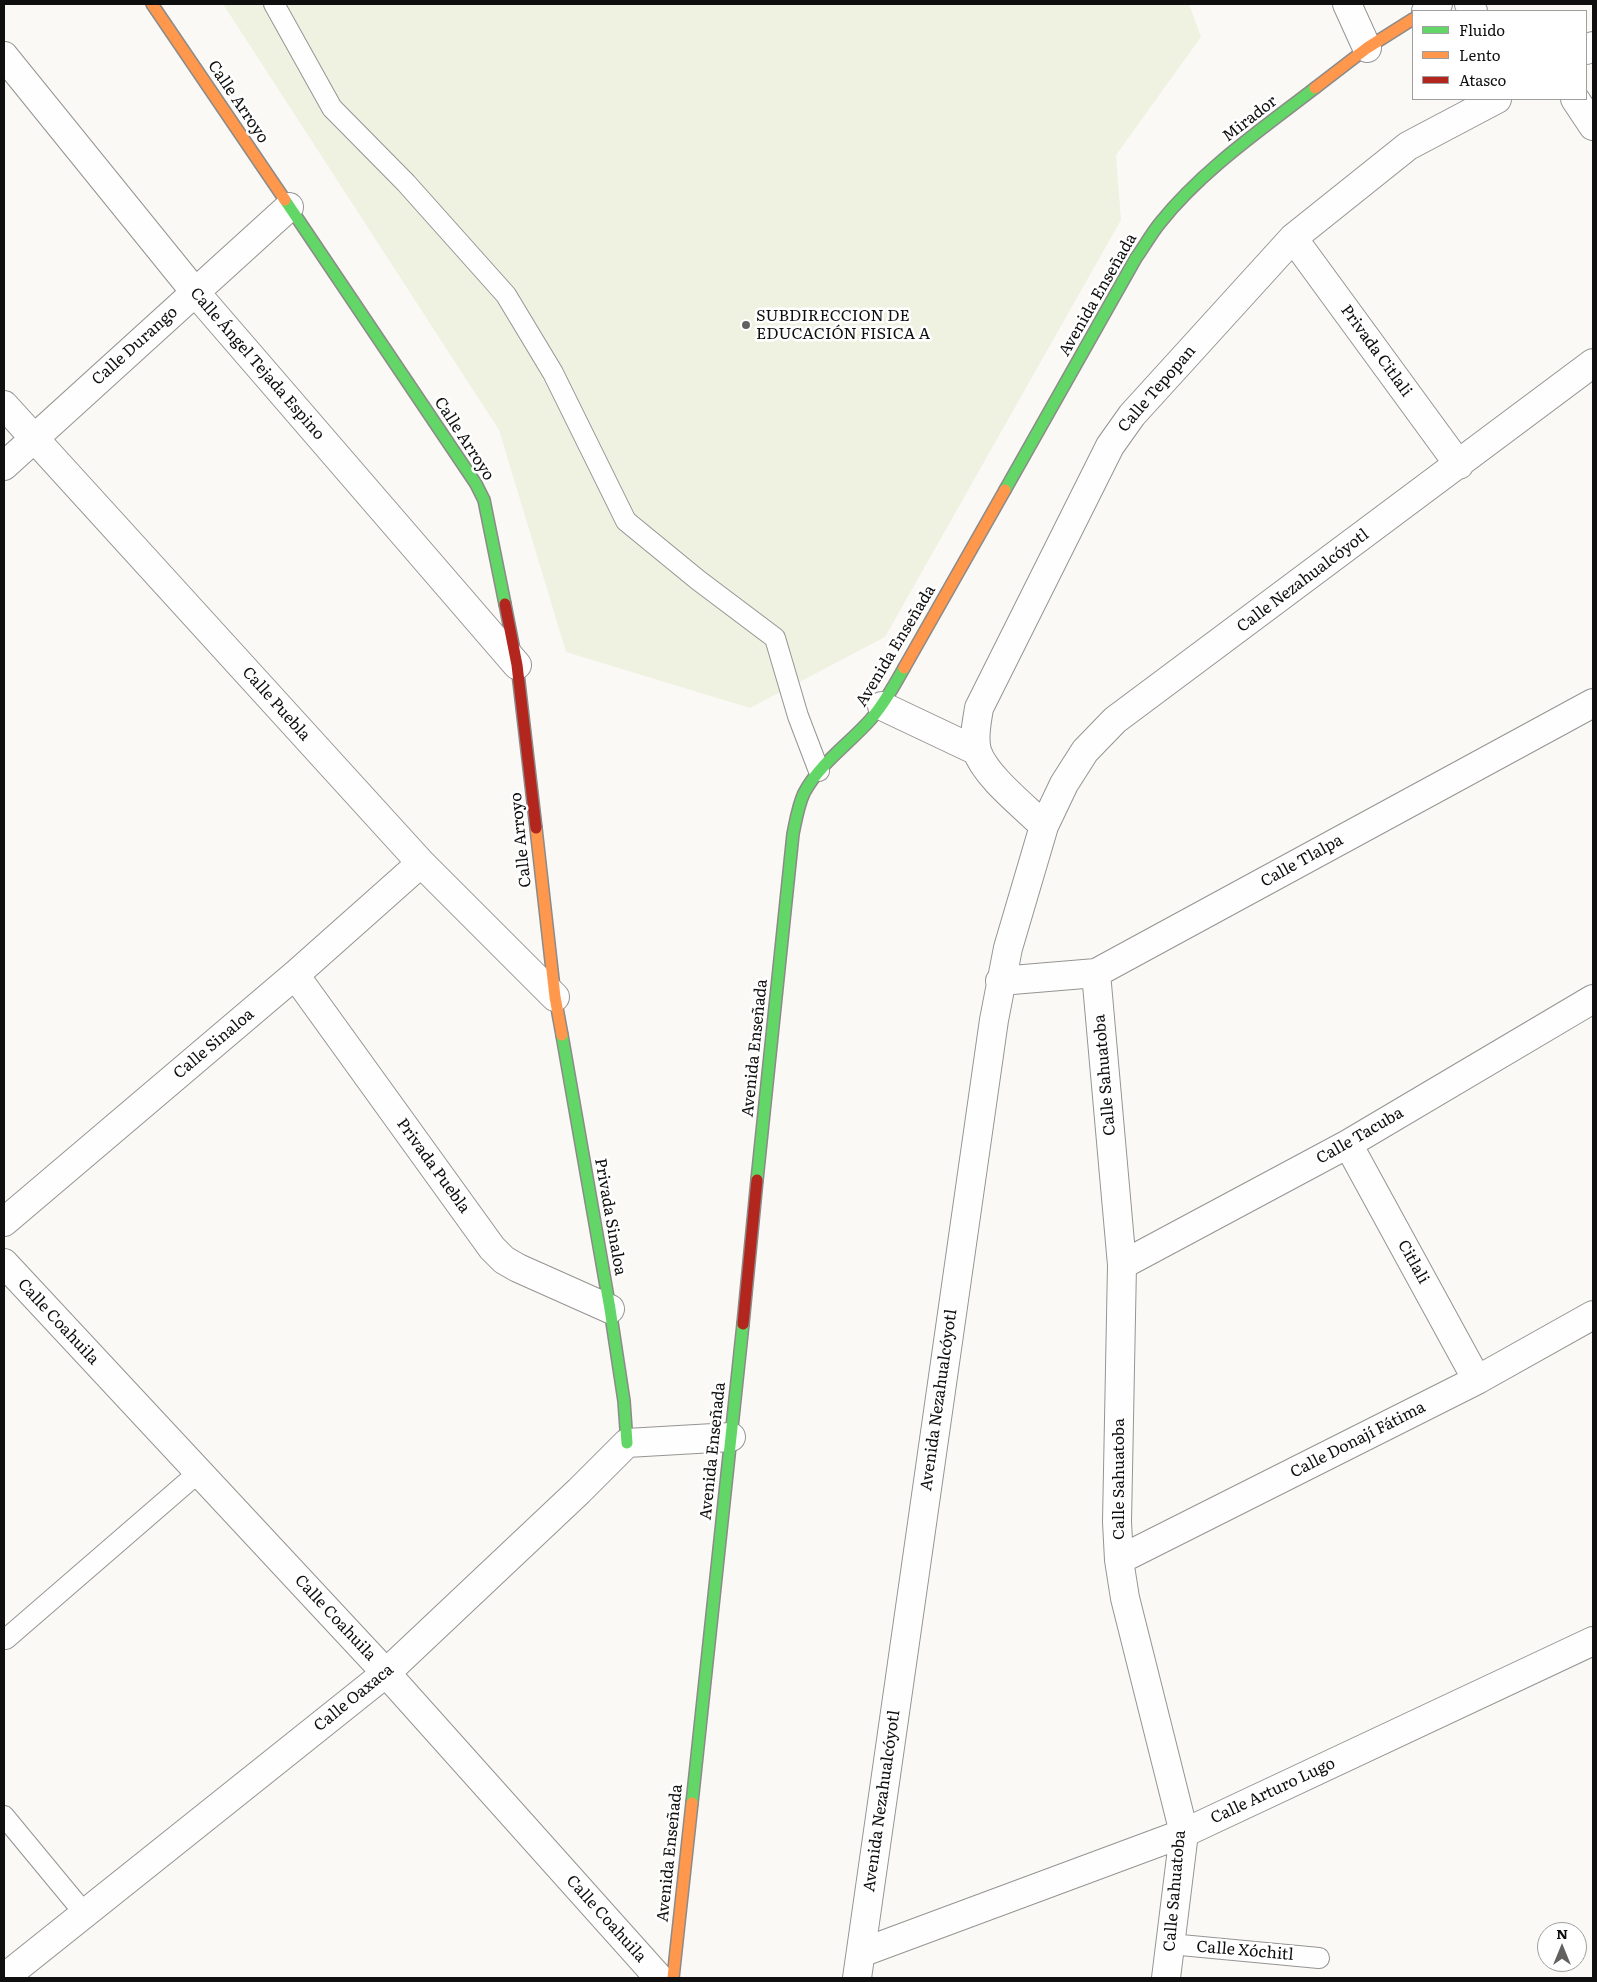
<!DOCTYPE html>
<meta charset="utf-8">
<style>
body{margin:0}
#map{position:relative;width:1597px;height:1982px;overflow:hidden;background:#fbf9f5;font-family:Literata,serif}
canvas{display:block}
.frame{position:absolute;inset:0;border:5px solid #0f0f0f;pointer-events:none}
.legend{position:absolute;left:1412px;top:10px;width:175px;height:90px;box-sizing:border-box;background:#fff;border:1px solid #9f9f9f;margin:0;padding:6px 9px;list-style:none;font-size:15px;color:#0f0f0f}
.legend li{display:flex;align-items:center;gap:10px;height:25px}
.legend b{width:25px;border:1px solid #9f9f9f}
.north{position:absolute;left:1537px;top:1922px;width:50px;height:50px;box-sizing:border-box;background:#fff;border:1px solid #9f9f9f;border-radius:50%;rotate:0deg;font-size:14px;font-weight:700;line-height:20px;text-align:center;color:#0f0f0f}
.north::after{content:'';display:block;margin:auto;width:18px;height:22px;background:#626160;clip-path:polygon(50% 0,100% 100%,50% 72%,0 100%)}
</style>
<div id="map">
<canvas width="1597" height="1982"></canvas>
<div class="frame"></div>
<ul class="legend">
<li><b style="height:6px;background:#63d668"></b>Fluido</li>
<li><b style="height:6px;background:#ff974d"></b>Lento</li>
<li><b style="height:6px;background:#b3261e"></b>Atasco</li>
</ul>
<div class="north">N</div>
</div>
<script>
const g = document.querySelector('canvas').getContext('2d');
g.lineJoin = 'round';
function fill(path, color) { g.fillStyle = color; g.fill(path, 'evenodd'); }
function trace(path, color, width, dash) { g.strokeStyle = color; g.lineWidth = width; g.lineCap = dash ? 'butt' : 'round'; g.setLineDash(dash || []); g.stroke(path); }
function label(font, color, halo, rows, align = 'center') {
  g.font = font + ' Literata,serif'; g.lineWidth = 5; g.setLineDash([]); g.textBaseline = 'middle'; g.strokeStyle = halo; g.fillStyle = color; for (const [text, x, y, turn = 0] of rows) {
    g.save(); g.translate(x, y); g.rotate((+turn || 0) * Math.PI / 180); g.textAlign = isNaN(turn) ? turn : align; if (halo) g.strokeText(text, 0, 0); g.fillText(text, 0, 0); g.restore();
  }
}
fill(new Path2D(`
 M223,4H1189L1201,37L1116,155L1121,220L885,637L750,708L566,652L499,430Z`), '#eff2e1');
const lane = new Path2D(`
 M274,4L332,108L406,183L506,295L553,373L626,521L698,580L775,638L798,716L819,771
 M6,1639L199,1472
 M4,1816L85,1914
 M1170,1944L1319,1958`);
const street = new Path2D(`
 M1347,4L1367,48
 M1469,4L1473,11
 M1426,11L1438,4
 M1586,50L1593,46
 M4,56L195,292L517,665
 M1575,99L1593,126
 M1293,238L1459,465
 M4,405L421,863L555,997
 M4,466L289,207
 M882,706L977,751
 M1044,826C1025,807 985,776 977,751C973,737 977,722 979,708L1110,446L1132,415L1293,238L1408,146L1497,99
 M1096,973L1122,1265L1117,1522L1119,1560L1125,1598L1184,1833L1166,1978
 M295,975L492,1248L504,1260L518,1268L610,1309
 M1000,981L1096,973L1593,703
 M1348,1144L1477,1380
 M4,1222L295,975L421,863
 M4,1263L386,1673L659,1978
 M1122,1265L1348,1144L1593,999
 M1119,1560L1477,1380L1593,1315
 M861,1953L1184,1833L1593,1641
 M4,1978L386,1673L579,1491L627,1443L731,1437
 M857,1978L994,1020L1008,948L1044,826L1064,784L1085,751L1115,720L1593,363`);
const fast = new Path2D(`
 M285,200L476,484L484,500L505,604
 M1005,490L1136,258C1144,247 1151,234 1160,223C1202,170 1262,129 1315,88
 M562,1035L610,1309L624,1401L627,1443
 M757,1180L793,834C796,820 798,806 804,793C820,763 849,744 871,719C884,704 894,686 904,668
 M692,1803L743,1324`);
const slow = new Path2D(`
 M152,4L285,200
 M1315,88L1367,48L1413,19
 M904,668L1005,490
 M536,828L555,997L562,1035
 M673,1978L692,1803`);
const jam = new Path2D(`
 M505,604L517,665L536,828
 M743,1324L757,1180`);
trace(lane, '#959493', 22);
trace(street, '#959493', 30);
trace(fast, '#8c8b89', 14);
trace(slow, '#8c8b89', 14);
trace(jam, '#8c8b89', 14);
trace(lane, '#fefefe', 20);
trace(street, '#fefefe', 28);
trace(fast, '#63d668', 11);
trace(slow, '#ff974d', 11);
trace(jam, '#b3261e', 11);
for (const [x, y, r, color] of [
 [746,325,5,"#626160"]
]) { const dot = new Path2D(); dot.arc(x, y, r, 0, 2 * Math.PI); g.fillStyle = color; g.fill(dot); trace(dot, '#fff', 2); }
label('16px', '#0f0f0f', '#fff', [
 ["Calle Arroyo",238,102,56],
 ["Mirador",1250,119,-38],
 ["Avenida Enseñada",1098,295,-60],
 ["Calle Durango",135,346,-42],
 ["Privada Citlali",1376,351,54],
 ["Calle Ángel Tejada Espino",257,364,49],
 ["Calle Tepopan",1157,389,-49],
 ["Calle Arroyo",464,439,57],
 ["Calle Nezahualcóyotl",1303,581,-37],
 ["Avenida Enseñada",896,646,-59],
 ["Calle Puebla",276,704,48],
 ["Calle Arroyo",521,840,-96],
 ["Calle Tlalpa",1302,861,-29],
 ["Calle Sinaloa",214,1044,-40],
 ["Avenida Enseñada",755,1048,-84],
 ["Calle Sahuatoba",1105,1075,-95],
 ["Calle Tacuba",1360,1136,-30],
 ["Privada Puebla",433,1166,54],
 ["Privada Sinaloa",610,1217,80],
 ["Citlali",1413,1262,61],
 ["Calle Coahuila",58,1322,47],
 ["Avenida Nezahualcóyotl",939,1400,-82],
 ["Calle Donají Fátima",1358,1440,-27],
 ["Avenida Enseñada",713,1451,-84],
 ["Calle Sahuatoba",1119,1479,-90],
 ["Calle Coahuila",335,1618,47],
 ["Calle Oaxaca",354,1698,-39],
 ["Calle Arturo Lugo",1273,1791,-25],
 ["Avenida Nezahualcóyotl",882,1801,-82],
 ["Avenida Enseñada",670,1853,-84],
 ["Calle Sahuatoba",1175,1891,-85],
 ["Calle Coahuila",606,1919,48],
 ["Calle Xóchitl",1245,1951,5]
]);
label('16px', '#0f0f0f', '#fff', [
 ["SUBDIRECCION DE",756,316],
 ["EDUCACIÓN FISICA A",756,334]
], 'left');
</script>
